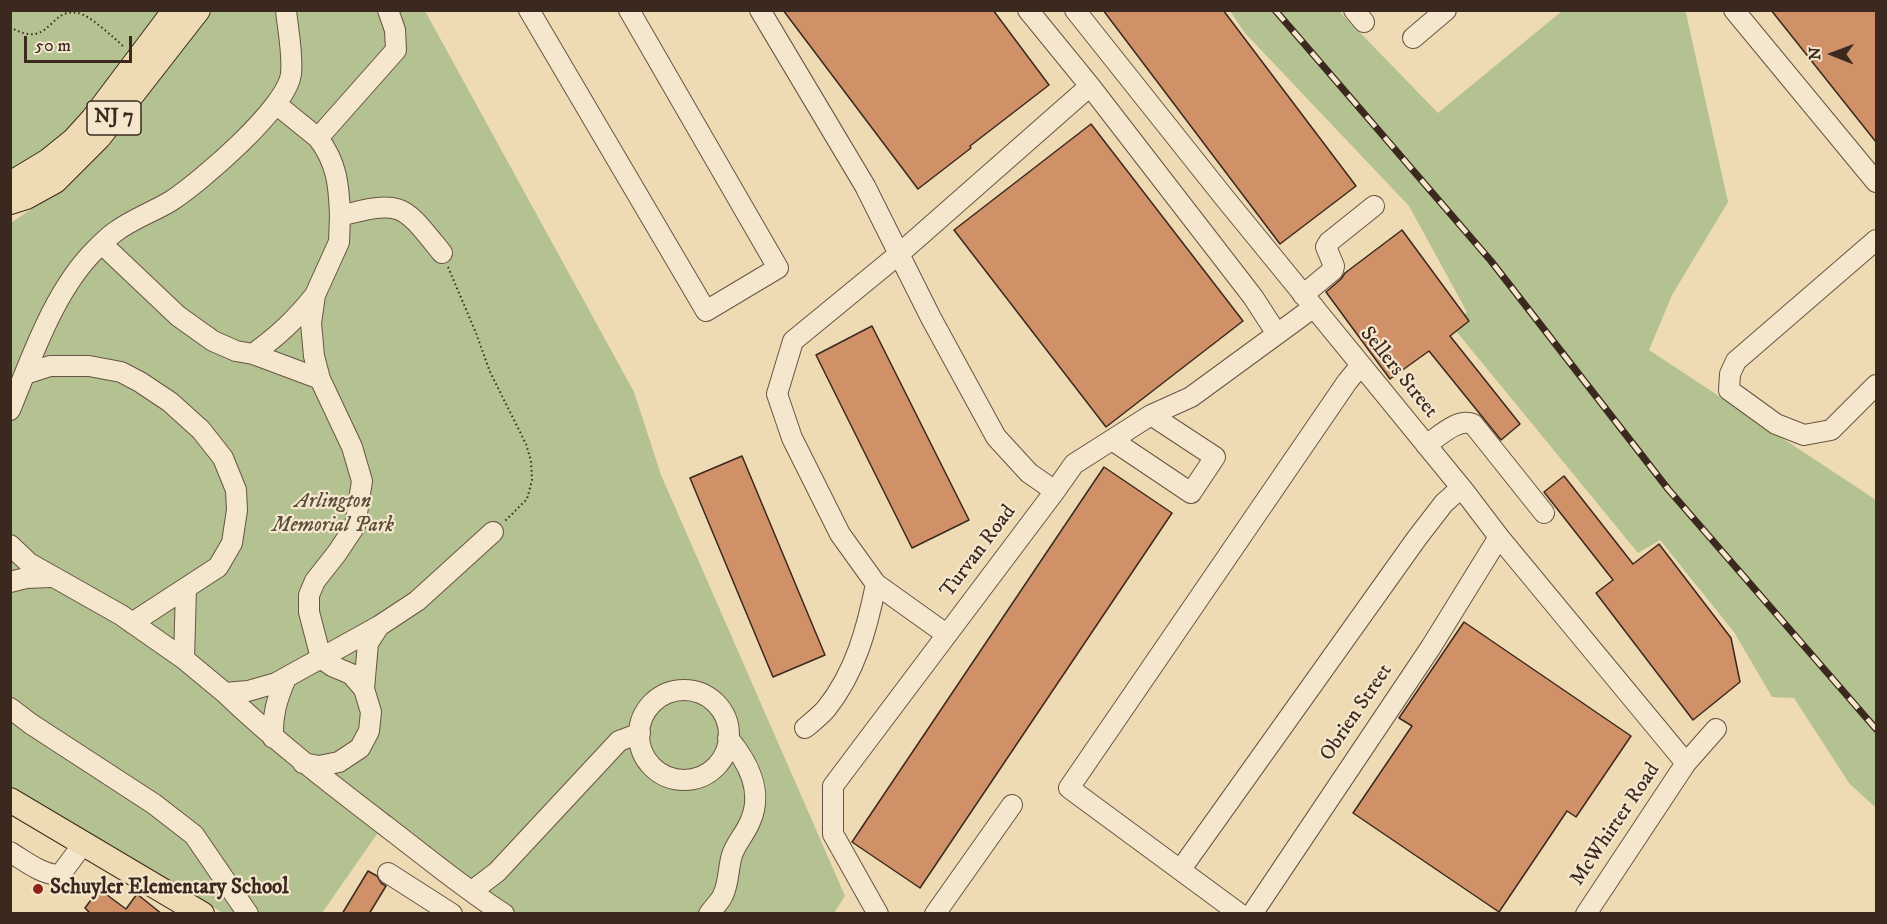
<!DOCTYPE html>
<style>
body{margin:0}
#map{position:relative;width:1887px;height:924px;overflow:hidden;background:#eedab3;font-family:"IM FELL DW Pica",serif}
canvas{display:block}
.frame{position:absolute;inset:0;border:12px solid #3b281e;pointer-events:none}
.north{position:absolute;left:1803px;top:24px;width:60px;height:60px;-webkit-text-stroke:4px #f4e7ce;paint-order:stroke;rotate:271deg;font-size:16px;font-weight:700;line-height:24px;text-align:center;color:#3b281e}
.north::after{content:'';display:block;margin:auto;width:21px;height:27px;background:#3b281e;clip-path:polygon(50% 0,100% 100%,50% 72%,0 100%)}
.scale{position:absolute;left:24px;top:36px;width:108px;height:27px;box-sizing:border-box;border:3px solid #3b281e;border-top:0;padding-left:8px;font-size:18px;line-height:21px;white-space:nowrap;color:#3b281e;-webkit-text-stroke:4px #f4e7ce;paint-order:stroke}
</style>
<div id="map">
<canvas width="1887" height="924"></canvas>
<div class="frame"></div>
<div class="north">N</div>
<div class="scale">50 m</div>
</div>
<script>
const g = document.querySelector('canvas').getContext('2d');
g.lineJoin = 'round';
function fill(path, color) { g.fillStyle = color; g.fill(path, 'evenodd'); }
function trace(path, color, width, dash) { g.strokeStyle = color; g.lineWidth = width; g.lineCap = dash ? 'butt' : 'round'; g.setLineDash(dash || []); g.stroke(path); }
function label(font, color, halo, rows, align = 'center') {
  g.font = font + ' "IM FELL DW Pica",serif'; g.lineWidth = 4.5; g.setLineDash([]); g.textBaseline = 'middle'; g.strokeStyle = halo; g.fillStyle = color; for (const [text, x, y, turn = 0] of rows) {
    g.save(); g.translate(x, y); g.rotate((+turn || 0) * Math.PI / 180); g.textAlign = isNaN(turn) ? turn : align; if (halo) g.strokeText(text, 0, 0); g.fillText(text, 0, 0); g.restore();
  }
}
fill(new Path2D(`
 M1683,10L1686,13L1728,202L1672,295L1649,350L1876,500V808L1849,783L1794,698L1772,697L1734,632L1660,540L1638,553L1452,326L1467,312L1409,206L1245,33L1230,11H1339L1438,113L1562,11Z
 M11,11H166L86,112L48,151L11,173Z
 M212,11H425L634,392L661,475L845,896L834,913H502L377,834L322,913H223L11,786V223L56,192L110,136Z`), '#b4c190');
const building = new Path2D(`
 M783,10H993L1049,85L970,146L971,148L918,189Z
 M1103,10H1223L1356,186L1280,244Z
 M1771,10H1876V142Z
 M1091,124L1243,321L1106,427L954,230Z
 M1402,230L1469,321L1450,336L1520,424L1501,440L1429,351L1390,379L1326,292L1341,279L1345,273Z
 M872,326L969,520L912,548L816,355Z
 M742,456L825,655L773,677L690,478Z
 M1104,467L1172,513L920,888L852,842Z
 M1564,476L1633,564L1659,544L1731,638L1740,682L1693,720L1596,593L1613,580L1544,492Z
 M1464,622L1631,736L1576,817L1567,811L1499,912L1353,813L1412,726L1399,718Z
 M368,871L377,876L381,883L386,886L369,914H342Z
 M99,889L126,909L137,894L162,914H91L85,908Z`);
fill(building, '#d09169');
trace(building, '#3b281e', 1.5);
const minor = new Path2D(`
 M529,10L706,311L778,268L629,10
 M760,10L865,186L931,318L996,437L1029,473L1055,491
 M1028,10L1090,86L1253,297L1277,334
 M1075,10L1223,196L1464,491L1499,537L1686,763
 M1354,10L1364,22
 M1734,10L1876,182
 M1413,38L1446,10
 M276,104L318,138L396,50L395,30L388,10
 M318,138C337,163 339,185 340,216C403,199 403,205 442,253
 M1876,240L1736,361L1730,374L1729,390L1776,424L1804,435L1831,430L1876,385
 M102,244L178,316L213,341L236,351L253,354L320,379
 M1303,295L1333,270L1334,266L1326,247L1329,242L1374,206
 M253,354C279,335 295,320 315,295
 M25,374L50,366H89L121,372L140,382L170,402L201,430L223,458L236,490L237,510L232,543L218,567L132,623
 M10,410C32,357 54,291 95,250C101,244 108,237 115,232C132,219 153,212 171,201C200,182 287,108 291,74C293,53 288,31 286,10
 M1112,440L1191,493L1215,457L1151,415
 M1426,445C1440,436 1457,418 1473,424L1544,513
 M10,545L29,563L121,615L184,659L225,693L248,691L276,683L379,626L417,601L493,532
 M10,582L26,578L50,577
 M946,634L876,584L840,534L792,438L777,394L793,341L899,254L1090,86
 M184,659L186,589
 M364,689L368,643L379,626
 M639 735a45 45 0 1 1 90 0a45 45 0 1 1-90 0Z
 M225,693C276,742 331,784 387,827C425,856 463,888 504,914
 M10,708L31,724L154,804L194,835L248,914
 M805,728C812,722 820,716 826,709C855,673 867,629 876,584
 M273,738C272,715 277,699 286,678
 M303,763L319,766L339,762L360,748L369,731L371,712L364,689L351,674L332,666L321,658L309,612V595L315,581L337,553L355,526L362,481L352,447L320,379L314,356L311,323L315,295L339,242L340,216
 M10,852C25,861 42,875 60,875L84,843
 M1181,869L1417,538L1444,503L1461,488
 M388,873L452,914
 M472,891L497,872L619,741L640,733
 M709,914C713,908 720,902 723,895C729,883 728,868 732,855C736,843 745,834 750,822C764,791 748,762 728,738
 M878,914L833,834V786L1055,491L1074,464L1151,415L1191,397L1314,307
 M935,914L1012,805
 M1240,914L1069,788L1347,382L1361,365
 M1252,914L1431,647L1499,537
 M1586,914L1686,763L1716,729`);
const major = new Path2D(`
 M10,184L48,161L74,140L93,119L175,10
 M10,202L26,197L55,181L99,137L198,10
 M10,800L202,914`);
trace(minor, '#685443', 22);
trace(major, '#3b281e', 26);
trace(new Path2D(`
 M10,27C51,51 48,7 78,13C90,15 114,38 124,47
 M448,267L476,333L490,372L526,444L531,461L532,480L527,499L505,521`), '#3b281e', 2, [1.5, 3]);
trace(minor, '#f4e7ce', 20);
trace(major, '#eedab3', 24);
const rail = new Path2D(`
 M1275,10L1491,261L1668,489L1876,729`);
trace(rail, '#3b281e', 7);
trace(rail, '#f4e7ce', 4.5, [14]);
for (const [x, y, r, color] of [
 [38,889,6,"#8f2418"]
]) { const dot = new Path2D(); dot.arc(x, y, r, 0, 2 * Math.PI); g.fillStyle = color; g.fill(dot); trace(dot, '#f4e7ce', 2); }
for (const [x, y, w] of [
 [114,118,54]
]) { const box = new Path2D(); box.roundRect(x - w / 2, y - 17, w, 34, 4.5); g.fillStyle = '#f4e7ce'; g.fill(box); trace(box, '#3b281e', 1.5); }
label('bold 20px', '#3b281e', null, [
 ["NJ 7",114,118]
]);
label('21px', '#3b281e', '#f4e7ce', [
 ["Sellers Street",1398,373,51],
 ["Turvan Road",979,552,-53],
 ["Obrien Street",1357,713,-56],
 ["McWhirter Road",1616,825,-56]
]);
label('italic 21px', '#594e3a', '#f4e7ce', [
 ["Arlington",333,503],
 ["Memorial Park",333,527]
]);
label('bold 21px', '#3b281e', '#f4e7ce', [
 ["Schuyler Elementary School",50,889]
], 'left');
</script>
